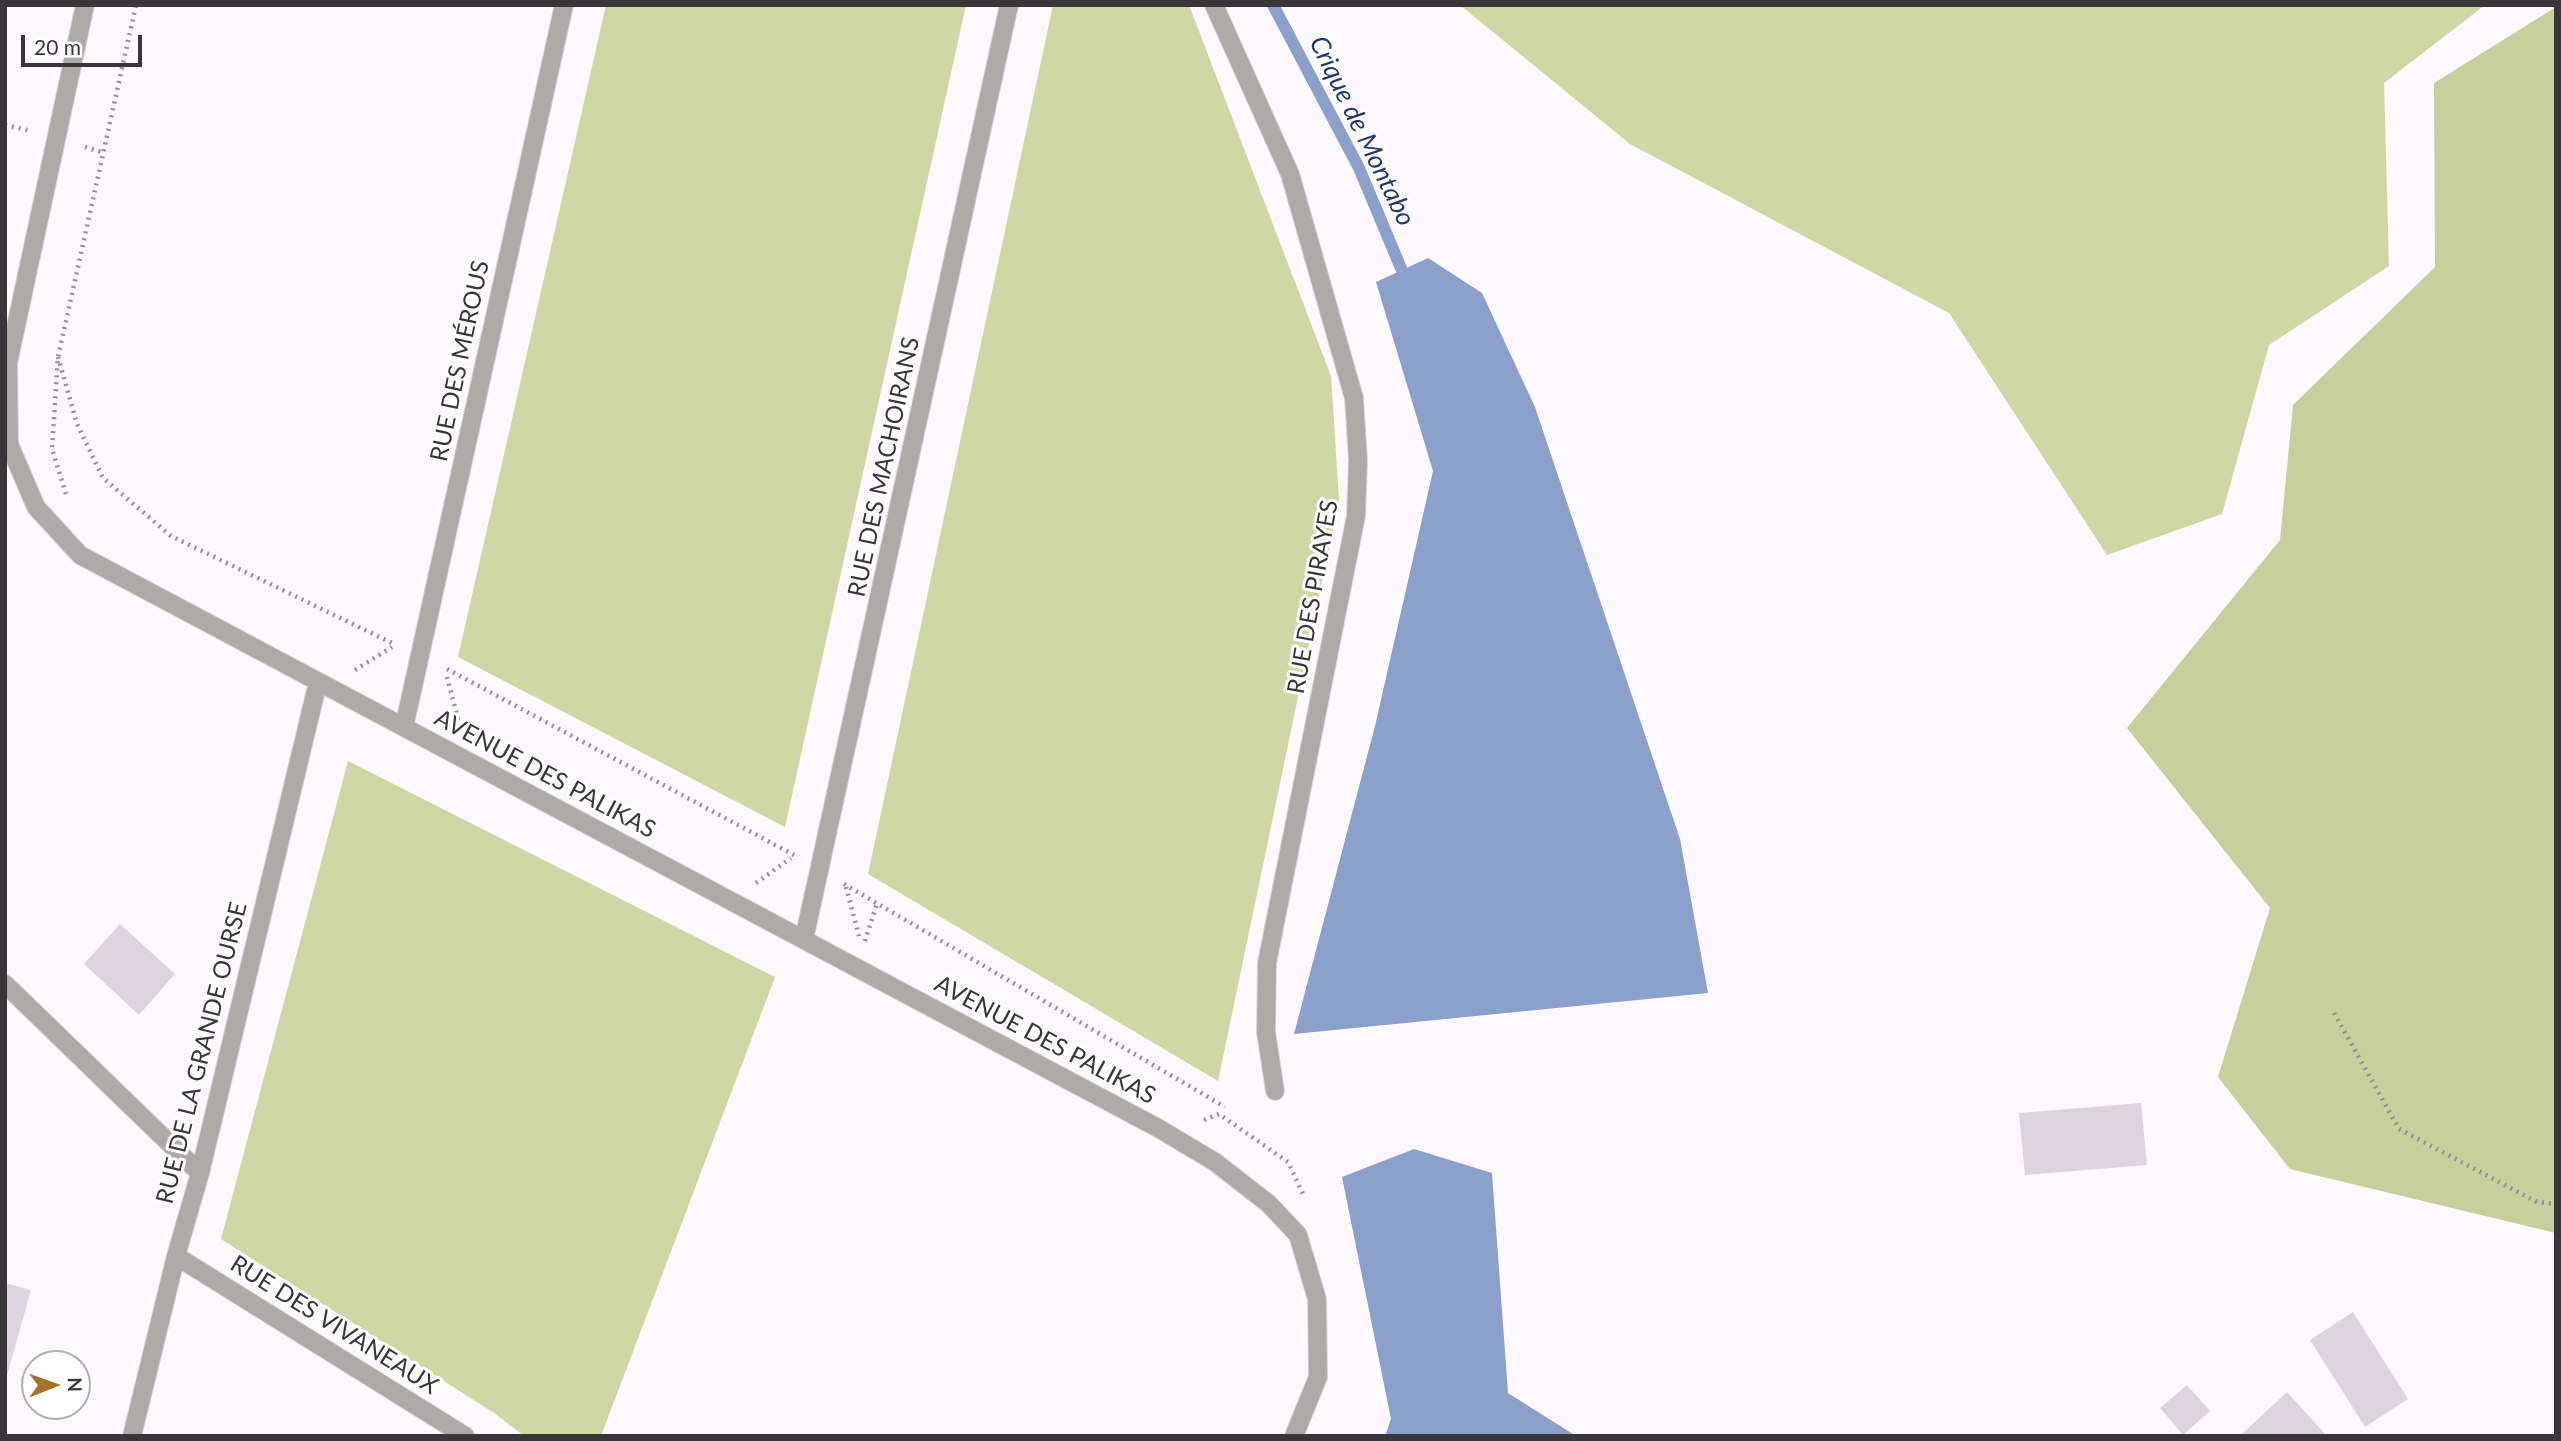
<!DOCTYPE html>
<meta charset="utf-8">
<style>
body{margin:0}
#map{position:relative;width:2561px;height:1441px;overflow:hidden;background:#fef8ff;font-family:Lato,sans-serif}
canvas{display:block}
.frame{position:absolute;inset:0;border:7px solid #383639;pointer-events:none}
.north{position:absolute;left:21px;top:1350px;width:70px;height:70px;box-sizing:border-box;background:#fff;border:2px solid #afafb0;border-radius:50%;rotate:89deg;font-size:19px;font-weight:700;line-height:28px;text-align:center;color:#383639}
.north::after{content:'';display:block;margin:auto;width:24px;height:32px;background:#a37527;clip-path:polygon(50% 0,100% 100%,50% 72%,0 100%)}
.scale{position:absolute;left:21px;top:35px;width:121px;height:32px;box-sizing:border-box;border:4px solid #383639;border-top:0;padding-left:9px;font-size:21px;line-height:24px;white-space:nowrap;color:#383639;-webkit-text-stroke:5px #fff;paint-order:stroke}
</style>
<div id="map">
<canvas width="2561" height="1441"></canvas>
<div class="frame"></div>
<div class="north">N</div>
<div class="scale">20 m</div>
</div>
<script>
const g = document.querySelector('canvas').getContext('2d');
g.lineJoin = 'round';
function fill(path, color) { g.fillStyle = color; g.fill(path, 'evenodd'); }
function trace(path, color, width, dash) { g.strokeStyle = color; g.lineWidth = width; g.lineCap = dash ? 'butt' : 'round'; g.setLineDash(dash || []); g.stroke(path); }
function label(font, color, halo, rows, align = 'center') {
  g.font = font + ' Lato,sans-serif'; g.lineWidth = 6; g.setLineDash([]); g.textBaseline = 'middle'; g.strokeStyle = halo; g.fillStyle = color; for (const [text, x, y, turn = 0] of rows) {
    g.save(); g.translate(x, y); g.rotate((+turn || 0) * Math.PI / 180); g.textAlign = isNaN(turn) ? turn : align; if (halo) g.strokeText(text, 0, 0); g.fillText(text, 0, 0); g.restore();
  }
}
fill(new Path2D(`
 M606,5H966L785,827L458,657Z
 M1053,5H1189L1331,376L1339,500L1218,1081L868,874Z
 M1460,5H2485L2384,83L2389,266L2269,345L2222,514L2107,555L1949,313L1630,144Z
 M348,761L775,977L601,1436H524L494,1413L221,1239Z`), '#cfd7a5');
fill(new Path2D(`
 M2556,7V1233L2290,1169L2218,1077L2270,908L2127,728L2280,540L2293,405L2435,267L2434,83Z`), '#c7cf9c');
fill(new Path2D(`
 M1428,258L1482,293L1535,407L1680,839L1708,993L1294,1034L1375,726L1433,471L1376,282Z
 M1414,1149L1492,1173L1508,1393L1576,1436H1385L1391,1419L1342,1177Z`), '#8ba0cb');
trace(new Path2D(`
 M1273,5L1359,168L1408,285`), '#8ba0cb', 12);
fill(new Path2D(`
 M120,924L175,974L139,1015L84,964Z
 M2141,1103L2147,1165L2025,1175L2019,1113Z
 M5,1283L31,1290L6,1379H5Z
 M2353,1312L2408,1399L2365,1427L2310,1340Z
 M2187,1385L2210,1411L2183,1435L2160,1408Z
 M2287,1392L2327,1436H2240L2244,1432Z`), '#dcd5dd');
const minor = new Path2D(`
 M85,5L8,363L9,444L36,507L80,555L1158,1128L1215,1162L1269,1204L1298,1235L1317,1299L1318,1377L1294,1436
 M1214,5L1290,174L1354,398L1358,460L1356,516L1267,963L1266,1032L1275,1091
 M404,727L564,5
 M804,939L1009,5
 M5,984L200,1173
 M176,1256L465,1436
 M132,1436L176,1256L200,1173L318,682`);
trace(minor, '#dad5db', 20);
trace(new Path2D(`
 M5,125L31,131
 M85,147L102,152
 M58,357L77,424L103,478L171,536L392,643
 M66,494L52,449L58,357L136,5
 M447,669L794,855
 M355,670L392,647
 M447,677L459,723
 M756,883L791,858
 M844,884L1225,1107
 M846,887L859,936
 M865,941L877,903
 M2334,1013L2399,1129L2537,1202L2556,1204
 M1204,1120L1219,1114L1288,1162L1304,1196`), '#938f94', 4.5, [2, 5]);
trace(minor, '#adaaa7', 18);
label('24px', '#383639', '#fff', [
 ["RUE DES MÉROUS",460,361,-78],
 ["RUE DES MACHOIRANS",884,467,-78],
 ["RUE DES PIRAYES",1313,597,-80],
 ["AVENUE DES PALIKAS",545,774,28],
 ["AVENUE DES PALIKAS",1045,1040,28],
 ["RUE DE LA GRANDE OURSE",202,1053,-76],
 ["RUE DES VIVANEAUX",334,1325,32]
]);
label('italic 26px', '#22396f', '#fff', [
 ["Crique de Montabo",1362,131,64]
]);
</script>
